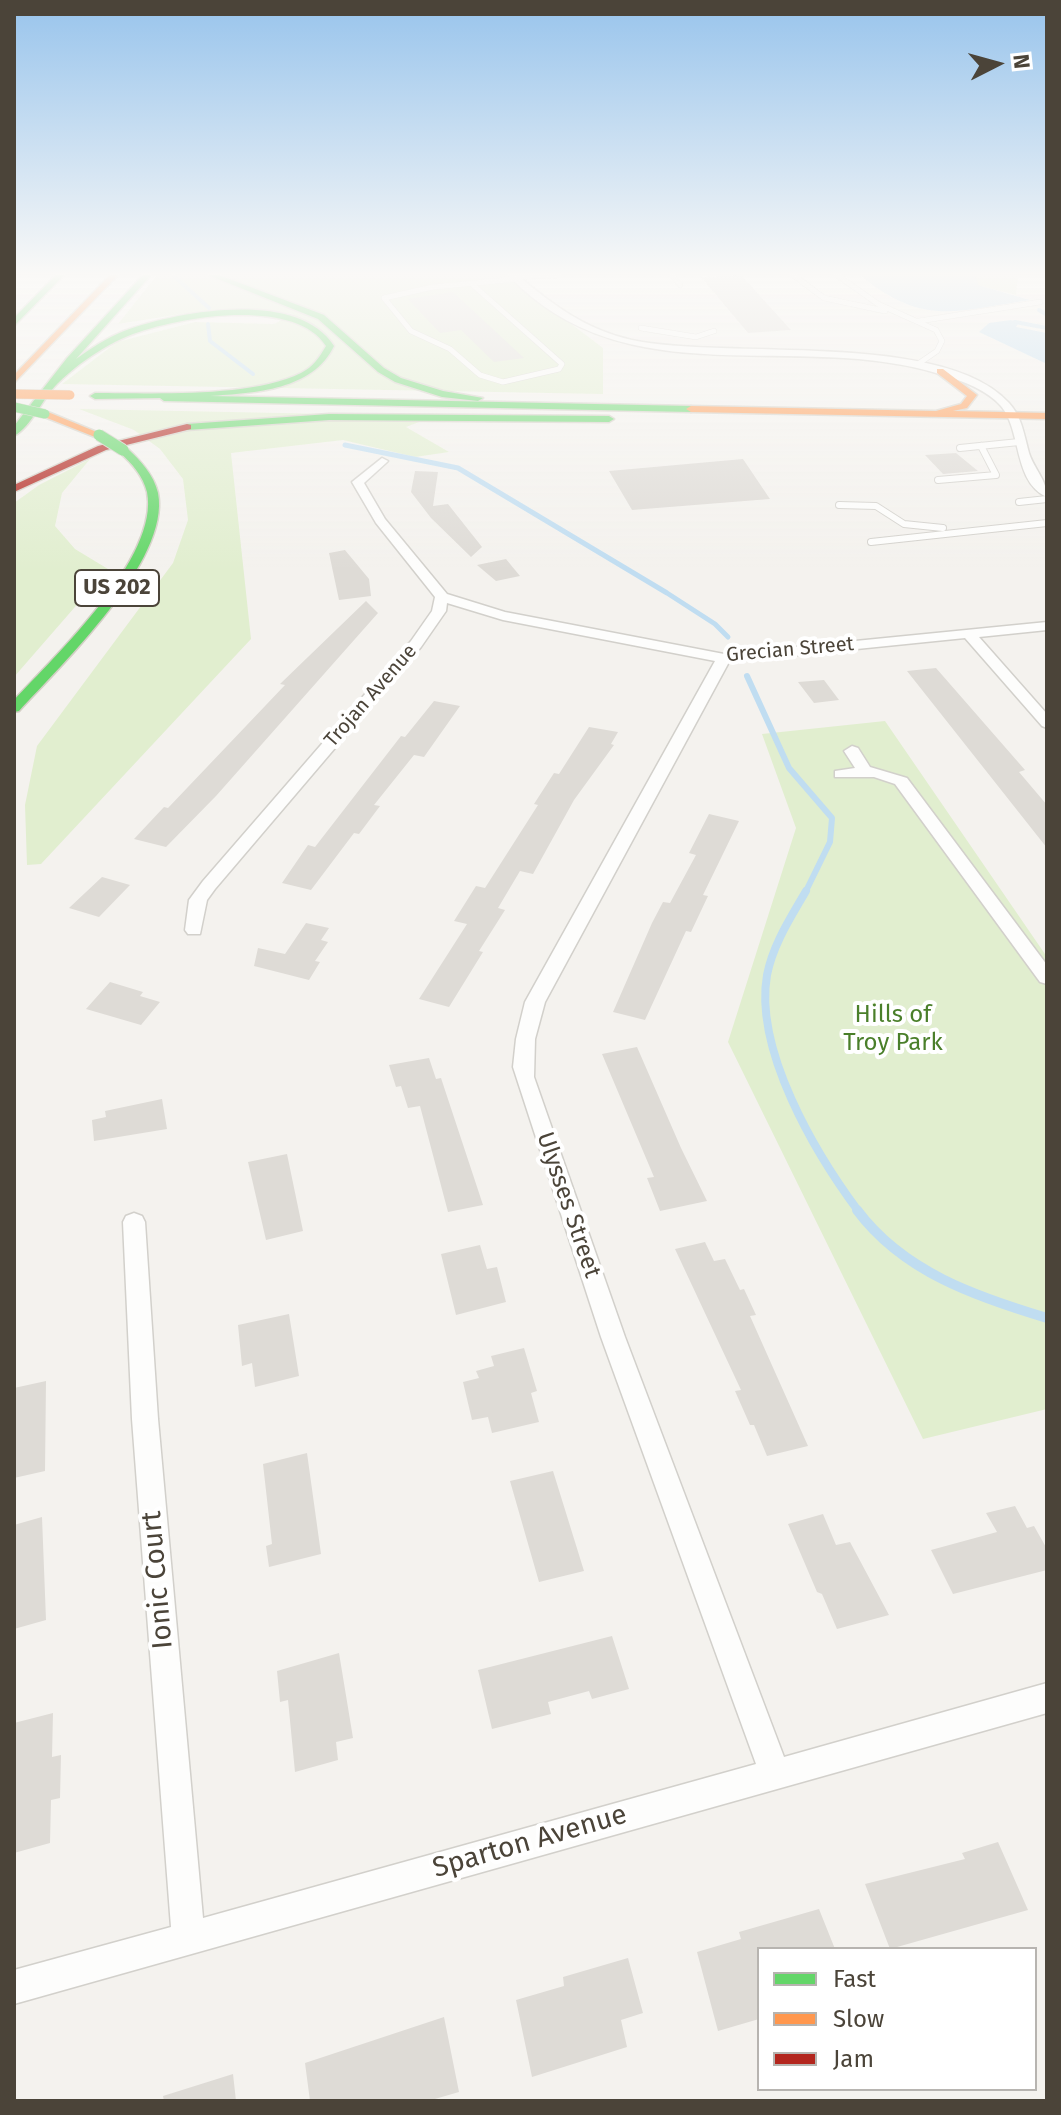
<!DOCTYPE html>
<style>
body{margin:0}
#map{position:relative;width:1061px;height:2115px;overflow:hidden;background:#f4f2ee;font-family:"Fira Sans",sans-serif}
canvas{display:block}
.frame{position:absolute;inset:0;border:16px solid #4b4439;pointer-events:none}
.legend{position:absolute;left:757px;top:1947px;width:280px;height:144px;box-sizing:border-box;background:#fff;border:2px solid #b7b4b0;margin:0;padding:10px 14px;list-style:none;font-size:24px;color:#4b4439}
.legend li{display:flex;align-items:center;gap:16px;height:40px}
.legend b{width:40px;border:2px solid #b7b4b0}
.north{position:absolute;left:957px;top:24px;width:80px;height:80px;-webkit-text-stroke:6px #fff;paint-order:stroke;rotate:84deg;font-size:22px;font-weight:700;line-height:32px;text-align:center;color:#4b4439}
.north::after{content:'';display:block;margin:auto;width:28px;height:36px;background:#4b4439;clip-path:polygon(50% 0,100% 100%,50% 72%,0 100%)}
</style>
<div id="map">
<canvas width="1061" height="2115"></canvas>
<div class="frame"></div>
<ul class="legend">
<li><b style="height:10px;background:#63d668"></b>Fast</li>
<li><b style="height:10px;background:#ff974d"></b>Slow</li>
<li><b style="height:10px;background:#b3261e"></b>Jam</li>
</ul>
<div class="north">N</div>
</div>
<script>
const g = document.querySelector('canvas').getContext('2d');
g.lineJoin = 'round';
function fill(path, color) { g.fillStyle = color; g.fill(path, 'evenodd'); }
function trace(path, color, width, dash) { g.strokeStyle = color; g.lineWidth = width; g.lineCap = dash ? 'butt' : 'round'; g.setLineDash(dash || []); g.stroke(path); }
function label(font, color, halo, rows, align = 'center') {
  g.font = font + ' "Fira Sans",sans-serif'; g.lineWidth = 8; g.setLineDash([]); g.textBaseline = 'middle'; g.strokeStyle = halo; g.fillStyle = color; for (const [text, x, y, turn = 0] of rows) {
    g.save(); g.translate(x, y); g.rotate((+turn || 0) * Math.PI / 180); g.textAlign = isNaN(turn) ? turn : align; if (halo) g.strokeText(text, 0, 0); g.fillText(text, 0, 0); g.restore();
  }
}
fill(new Path2D(`
 M157,275H507L603,348V394L62,384L117,342L195,322L274,324L293,314L260,310L182,314L118,324Z
 M975,275H1018L1016,295L977,285Z
 M79,409L435,416L406,427L449,452L415,457L343,440L231,453L251,639L41,864L27,865L25,805L37,746L173,563L188,520L183,479L160,449L134,430Z
 M90,459L62,493L55,526L75,549L108,569L14,677V503L39,485Z
 M885,721L1047,957V1409L923,1439L728,1042L796,828L762,734Z`), '#e1eecf');
fill(new Path2D(`
 M860,275H975L978,285L1030,300C955,311 923,327 860,275Z
 M1011,320L1018,324L1016,327L1047,333V364L979,332L989,323Z`), '#c0ddf1');
trace(new Path2D(`
 M173,275L209,308
 M1039,310L1047,315
 M208,324L210,341L253,374
 M1005,325L1015,322L1047,328`), '#c0ddf1', 4);
trace(new Path2D(`
 M345,445L458,468L667,593L715,624L728,637`), '#c0ddf1', 5);
trace(new Path2D(`
 M747,676L789,768L832,818L830,842L805,893`), '#c0ddf1', 6);
trace(new Path2D(`
 M806,891C791,917 773,944 767,975C754,1050 815,1153 859,1212`), '#c0ddf1', 8);
trace(new Path2D(`
 M857,1210C903,1272 977,1297 1047,1318`), '#c0ddf1', 10);
fill(new Path2D(`
 M741,275L791,330L748,333L701,277Z
 M453,292L524,358L494,362L461,330L440,333L408,299Z
 M956,453L978,471L943,474L925,455Z
 M743,459L770,499L632,510L609,471Z
 M415,471L438,472L433,506L448,504L482,547L471,557L431,518L411,492Z
 M345,550L369,579L371,596L339,600L329,553Z
 M506,559L520,576L496,581L477,565Z
 M366,601L378,613L216,796L166,847L134,839L164,807L168,808L285,685L280,684Z
 M936,668L1025,770L1019,772L1047,805V848L907,671Z
 M824,680L839,700L814,703L798,682Z
 M434,701L460,706L424,757L414,755L374,805L380,806L359,834L354,833L311,890L282,883L308,845L315,847L401,736L405,737Z
 M589,727L618,732L611,744L614,745L574,800L533,874L520,871L498,908L505,910L479,951L483,952L449,1007L419,999L467,924L454,921L476,886L485,888L538,805L534,804L554,773L559,774Z
 M709,814L739,821L703,895L708,896L691,932L686,931L645,1020L613,1012L652,923L663,902L670,903L696,855L689,853Z
 M102,877L130,885L99,917L69,908Z
 M306,923L329,928L321,940L328,942L315,961L320,962L309,980L254,966L258,948L285,954Z
 M110,982L143,992L140,996L160,1002L141,1025L86,1009Z
 M637,1047L681,1148L707,1201L660,1211L647,1178L654,1177L602,1054Z
 M429,1058L436,1079L441,1078L483,1205L448,1212L420,1106L408,1108L401,1086L396,1087L389,1065Z
 M162,1099L167,1129L94,1141L92,1120L106,1117L105,1111Z
 M287,1154L303,1231L266,1240L248,1162Z
 M705,1242L714,1261L725,1259L740,1290L744,1289L756,1315L750,1316L808,1446L767,1456L754,1425H750L735,1391L741,1390L675,1249Z
 M480,1245L487,1269L497,1267L506,1302L456,1315L441,1254Z
 M289,1314L299,1376L255,1387L252,1363L242,1366L238,1325Z
 M524,1348L537,1391L531,1393L539,1422L492,1433L488,1417L472,1420L463,1382L479,1378L476,1371L494,1366L491,1356Z
 M46,1381L45,1471L14,1478V1388Z
 M307,1453L321,1554L269,1567L266,1546L272,1544L263,1464Z
 M553,1471L584,1571L539,1582L510,1481Z
 M1015,1506L1027,1528L1034,1526L1047,1549V1570L953,1594L931,1550L997,1532L986,1513Z
 M823,1514L836,1545L850,1542L889,1615L837,1629L822,1594L817,1592L788,1524Z
 M42,1517L46,1620L14,1629V1525Z
 M612,1636L629,1689L592,1699L589,1691L548,1702L551,1714L492,1729L478,1670Z
 M339,1653L353,1738L336,1742L338,1760L295,1772L288,1700L280,1702L277,1671Z
 M53,1713L52,1757L61,1755L60,1798L51,1800L50,1843L14,1853V1723Z
 M998,1842L1028,1910L890,1949L865,1884L965,1859L962,1853Z
 M819,1909L835,1949H759V2019L718,2031L697,1952L741,1939L739,1932Z
 M628,1958L643,2013L621,2020L627,2047L532,2077L516,2000L564,1986L563,1977Z
 M444,2017L459,2092L428,2101H310L305,2063Z
 M233,2074L236,2101H164L163,2096Z`), '#dedbd6');
const laneFar1 = new Path2D(`
 M672,275L680,285
 M793,275L824,298L885,311
 M837,275L878,304L936,330L942,341L937,351L918,364
 M515,277L558,275
 M473,285L562,364L559,369L503,382L480,375L450,349L411,331L384,298L433,287L517,279
 M919,321L1040,302
 M641,328L696,337L714,331`);
const lane = new Path2D(`
 M960,448L1019,442
 M938,480L996,475L981,446
 M1019,502L1047,499
 M839,505L876,506L904,524L943,528
 M871,542L1047,523`);
const street = new Path2D(`
 M508,275H517C553,305 586,330 632,340C726,360 944,330 1009,403C1022,417 1024,435 1029,453C1034,469 1047,480 1047,497C1013,482 1022,431 1001,406C987,390 963,381 943,375C796,328 627,401 508,275Z
 M382,458L388,461L386,463L364,483L385,519L447,594L505,612L724,654L1047,622V630L979,637L1047,714V728L1042,726L965,638L729,662L545,1002L535,1039L534,1077L625,1337L784,1757L1047,1683V1713L14,2004V1970L171,1927L132,1419L123,1222L126,1216L134,1213L142,1216L145,1222L158,1419L203,1918L756,1764L601,1337L513,1067L516,1039L525,1002L715,661L503,620L447,603L446,611L421,647L215,889L207,900L200,934H188L185,930L189,900L203,881L411,641L432,611L435,597L376,523L352,482Z
 M852,746L858,748L870,767L907,778L1047,965V984L1040,982L895,784L874,777H835V771L855,768L844,751Z`);
const fast = new Path2D(`
 M56,275H64L14,326V318Z
 M143,275H151L76,359C91,348 107,338 124,331C178,311 298,289 334,346C313,390 255,393 210,396L691,406L696,409L691,412L164,401L160,398L95,399L90,396L95,393C152,393 250,398 301,373C313,367 319,358 326,346C294,296 175,317 128,336C111,343 95,353 80,364C72,370 64,377 57,384C42,399 32,426 14,436V426L67,358Z
 M208,275H219L324,315L384,368L401,378L443,391L483,398L478,401L442,397L395,382L378,372L318,319Z
 M329,414L609,416L614,419L609,422L329,420L187,430L182,427L187,424Z
 M119,448H127C140,460 154,475 158,493C171,560 61,665 19,711L14,712V700C55,656 160,557 147,492C143,476 132,463 119,452Z`);
const slow = new Path2D(`
 M110,275H118L14,383V375Z
 M937,369H943L977,395L967,408L953,411L1047,413V419L691,412L686,409L691,406L936,411L961,404L967,396L937,373Z
 M42,412H48L104,435L95,437L42,416Z`);
const jam = new Path2D(`
 M187,424L191,425V429L106,450L14,492V485L98,446Z`);
trace(laneFar1, '#d2d0cb', 6);
trace(lane, '#d2d0cb', 8);
trace(street, '#d2d0cb', 3);
trace(fast, '#d3cfc5', 3);
trace(slow, '#d3cfc5', 3);
trace(jam, '#d3cfc5', 3);
trace(laneFar1, '#fdfdfc', 5);
trace(lane, '#fdfdfc', 6);
fill(street, '#fdfdfc');
fill(fast, '#63d668');
fill(slow, '#ff974d');
fill(jam, '#b3261e');
const fastBridgeFar1 = new Path2D(`
 M14,407L45,414
 M99,435L102,437`);
const fastBridge = new Path2D(`
 M99,435L123,450`);
const slowBridge = new Path2D(`
 M14,394L70,395`);
trace(fastBridgeFar1, '#d3cfc5', 10, []);
trace(fastBridge, '#d3cfc5', 13, []);
trace(slowBridge, '#d3cfc5', 10, []);
trace(fastBridgeFar1, '#63d668', 9);
trace(fastBridge, '#63d668', 11);
trace(slowBridge, '#ff974d', 9);
const sky = g.createLinearGradient(0, 0, 0, 571);
sky.addColorStop(0, '#98c4ec');
sky.addColorStop(0.48, '#faf9f7');
sky.addColorStop(1, '#faf9f700');
g.fillStyle = sky;
g.fillRect(0, 0, 1061, 571);
label('20px', '#4b4439', '#fff', [
 ["Grecian Street",790,650,-5],
 ["Trojan Avenue",371,696,-49]
]);
for (const [x, y, w] of [
 [117,588,84]
]) { const box = new Path2D(); box.roundRect(x - w / 2, y - 18, w, 36, 6); g.fillStyle = '#fff'; g.fill(box); trace(box, '#4b4439', 2); }
label('bold 22px', '#4b4439', null, [
 ["US 202",117,588]
]);
label('24px', '#4a7f2a', '#fff', [
 ["Hills of",893,1015],
 ["Troy Park",893,1043]
]);
label('24px', '#4b4439', '#fff', [
 ["Ulysses Street",568,1205,71]
]);
label('28px', '#4b4439', '#fff', [
 ["Ionic Court",158,1580,-95],
 ["Sparton Avenue",530,1842,-16]
]);
</script>
